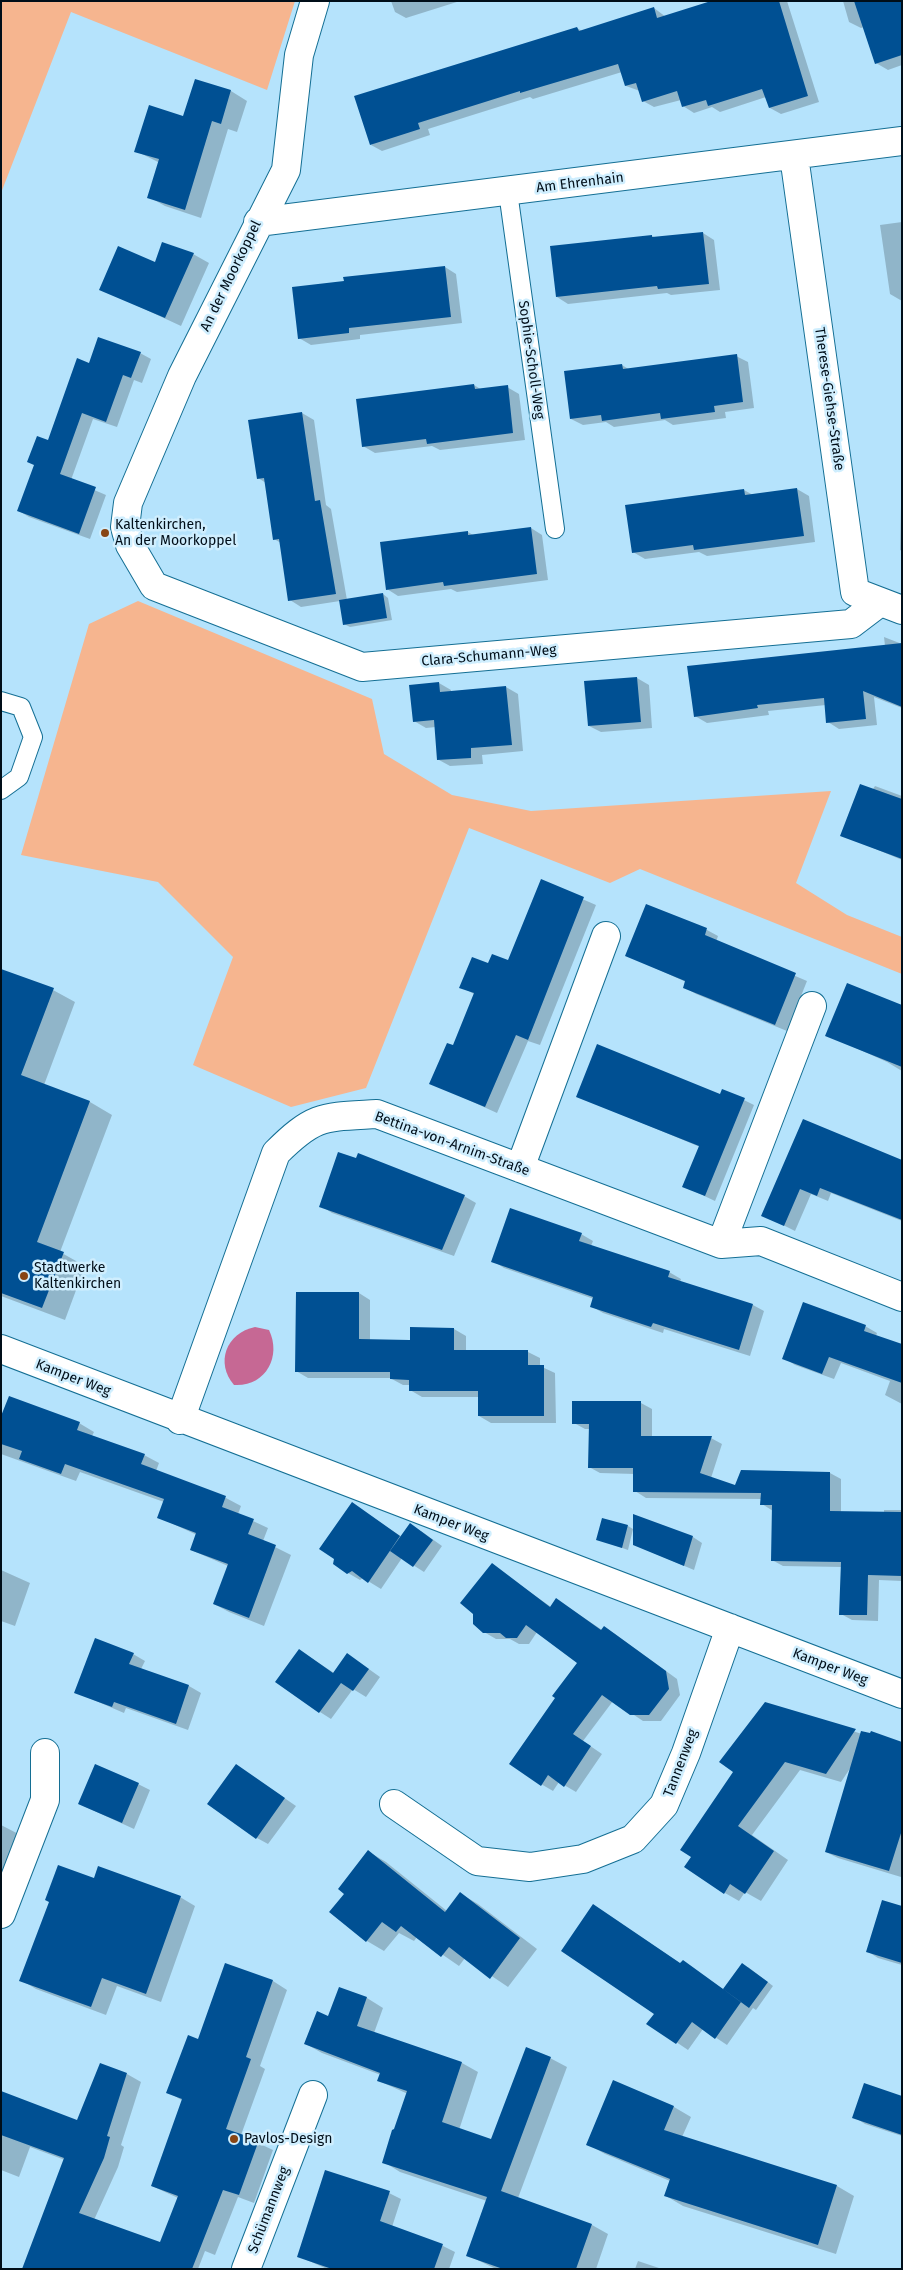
<!DOCTYPE html>
<meta charset="utf-8">
<style>
body{margin:0}
#map{position:relative;width:903px;height:2270px;overflow:hidden;background:#b5e3fc;font-family:"Fira Sans",sans-serif}
canvas{display:block}
.frame{position:absolute;inset:0;border:2px solid #000e19;pointer-events:none}
</style>
<div id="map">
<canvas width="903" height="2270"></canvas>
<div class="frame"></div>
</div>
<script>
const g = document.querySelector('canvas').getContext('2d');
g.lineJoin = 'round';
function fill(path, color) { g.fillStyle = color; g.fill(path, 'evenodd'); }
function trace(path, color, width, dash) { g.strokeStyle = color; g.lineWidth = width; g.lineCap = dash ? 'butt' : 'round'; g.setLineDash(dash || []); g.stroke(path); }
function label(font, color, halo, rows, align = 'center') {
  g.font = font + ' "Fira Sans",sans-serif'; g.lineWidth = 5; g.setLineDash([]); g.textBaseline = 'middle'; g.strokeStyle = halo; g.fillStyle = color; for (const [text, x, y, turn = 0] of rows) {
    g.save(); g.translate(x, y); g.rotate((+turn || 0) * Math.PI / 180); g.textAlign = isNaN(turn) ? turn : align; if (halo) g.strokeText(text, 0, 0); g.fillText(text, 0, 0); g.restore();
  }
}
fill(new Path2D(`
 M1,1H295L267,90L71,12L1,193Z
 M138,601L372,699L384,754L452,795L531,811L831,791L796,883L847,915L902,937V974L640,869L610,883L469,828L366,1088L291,1107L193,1065L233,957L158,882L21,855L89,624Z`), '#f6b58f');
fill(new Path2D(`
 M255,1327L269,1330C282,1357 265,1387 234,1385C215,1363 226,1333 255,1327Z`), '#c66894');
fill(new Path2D(`
 M391,1H460L406,18L395,12Z
 M716,1H787L819,102L781,114L770,108L766,97L720,112L712,107L694,113L683,106L681,100L654,107L643,101L640,91L626,86L622,72L533,99L530,97L428,129L430,135L382,151L371,145L577,28L582,31L654,8L666,17Z
 M843,1H902V65L888,70L876,63L864,27L861,28L849,22Z
 M195,81L231,91L247,101L237,132L228,129L201,218L165,206L149,197L160,163L136,151L184,117Z
 M902,222V301L890,294L880,225Z
 M703,233L714,240L720,290L671,295L667,293L568,304L557,297L652,236L656,238Z
 M193,254L209,263L181,326L101,289Z
 M445,267L456,274L462,323L360,335V339L311,345L299,338Z
 M140,353L151,359L142,383L134,380L117,427L93,419L71,480L106,495L90,539L29,517L19,511L49,442Z
 M736,356L748,362L754,408L725,412L726,418L673,425L665,420L614,427L606,422L583,425L571,419L622,365L630,370Z
 M474,385L482,390L507,387L519,394L525,440L440,450L432,446L375,453L363,446Z
 M302,413L314,420L326,505L331,509L347,600L383,594L388,598L392,620L350,627L344,624L340,601L301,607L290,600L281,543L274,539L266,483L258,478Z
 M797,489L809,496L815,542L707,556L699,552L645,559L633,552L744,490L753,495Z
 M901,505H902V551L900,550Z
 M531,528L542,535L548,580L457,592L451,589L398,596L387,589L468,532L473,535Z
 M884,637L902,644V708L874,697L877,725L839,729L828,722L826,705L768,711L769,715L707,723L695,716L885,646Z
 M637,678L649,685L652,728L601,732L589,726Z
 M439,683L451,690V692L506,687L518,694L523,751L482,755L483,764L450,766L439,760L436,727L426,728L414,721Z
 M875,786L902,796V860L842,835Z
 M541,881L596,905L540,1045L528,1041L497,1113L431,1083L454,1047L474,994L461,987L489,965L509,961Z
 M647,905L707,930L718,936L716,942L807,981L787,1031L696,994L684,987L686,982L626,955Z
 M1,970L53,990L75,1002L44,1085L90,1102L112,1115L60,1252L85,1266L65,1320L1,1296Z
 M902,1007V1071L887,1062L827,1035Z
 M577,1096H720L744,1100L754,1105L715,1201L683,1186L700,1147Z
 M803,1121L902,1161V1221L831,1193L828,1201L811,1194L795,1231L763,1215Z
 M464,1196L476,1203L454,1256L332,1213L321,1206Z
 M581,1234L593,1241L591,1246L669,1272L681,1279L680,1282L753,1305L764,1311L750,1356L664,1329L663,1333L603,1313L591,1306L594,1299L504,1268L493,1261Z
 M359,1293L370,1300V1340L411,1341V1329H454L466,1336V1352H528L540,1358V1366L555,1373L556,1423H491L479,1416V1397H422L410,1390V1385H403L390,1378H308L296,1371Z
 M865,1326L877,1333L876,1336L902,1345V1404L885,1395L890,1381L841,1363L834,1379L795,1365L784,1358Z
 M641,1403L652,1409V1437L711,1438L722,1444L711,1478L736,1486L742,1471L830,1473L841,1479V1513H884V1510H902V1581L879,1580L878,1621L852,1620L841,1614L842,1567L783,1566L772,1560L773,1511L762,1504V1499L646,1498L635,1491V1474L600,1473L589,1467L590,1429H585L574,1423Z
 M1,1420L79,1423L94,1432L92,1436L144,1455L159,1463L156,1471L226,1498L241,1506L238,1514L268,1528L263,1541L291,1555L264,1626L229,1612L214,1604L228,1566L191,1550L197,1535L158,1517L164,1502L80,1472L76,1481L1,1454Z
 M352,1504L402,1537L421,1531L442,1546L424,1572L402,1558L381,1589L363,1578L360,1580L348,1573Z
 M628,1526L633,1529L628,1550L597,1539Z
 M693,1537L702,1543L694,1570L644,1549Z
 M492,1565L551,1607H568L602,1630L604,1627L615,1634L677,1679L680,1695L661,1721H643L613,1701L583,1741L602,1754L576,1792L559,1782L553,1791L541,1784L556,1697L579,1662L537,1632L529,1644H519L510,1639H496L484,1632Z
 M1,1570L30,1583L15,1626L1,1621Z
 M299,1650L334,1673L359,1662L380,1677L366,1697L353,1689L331,1719L320,1712Z
 M133,1654L145,1661L141,1669L189,1686L201,1693L188,1730L126,1708L124,1713L75,1692Z
 M765,1703L862,1734L902,1744L901,1877L838,1858L826,1852L851,1767L841,1782L800,1770L752,1835L788,1860L761,1901L745,1892L739,1901L725,1893L735,1772Z
 M248,1773L296,1806L268,1844L257,1838Z
 M138,1784L150,1790L134,1829L79,1804Z
 M1,1825L32,1841L1,1878Z
 M369,1852L386,1862L447,1911L461,1894L478,1904L537,1949L508,1987L465,1958L459,1966L417,1937L414,1941L399,1933L384,1951L367,1941L346,1894Z
 M94,1880L180,1897L195,1906L161,2002L117,1986L106,2015L36,1989L21,1980Z
 M593,1905L681,1964L694,1969L724,1990L748,1967L773,1986L756,2010L753,2008L727,2045L703,2029L688,2050L648,2023L655,2013Z
 M902,1907V1965L878,1958L867,1951Z
 M226,1965L273,1981L287,1990L260,2066L265,2069L241,2135L273,2150L254,2203L238,2197L215,2255L205,2251L198,2269H30L65,2160L30,2147L19,2177L1,2170V2092L77,2122L127,2074L141,2082L121,2145L124,2147L118,2167L94,2220L161,2244L178,2198L152,2186L183,2101L168,2092L199,2041Z
 M340,1989L367,1998L383,2008L374,2033L462,2063L478,2072L459,2130L492,2141L550,2058L567,2067L518,2198L592,2225L608,2234L596,2269H496L467,2255L487,2201L400,2172L384,2162L408,2094L379,2081L381,2075L322,2053L306,2044L329,2018Z
 M613,2082L674,2107L691,2117L682,2137L837,2186L854,2196L836,2254L683,2206L666,2196L670,2181L605,2154L587,2144Z
 M902,2097V2136L865,2124L854,2117Z
 M389,2193L401,2199L392,2227L443,2246L455,2252L449,2269H327L298,2256Z
 M638,2261L662,2269H635Z`), '#0003');
fill(new Path2D(`
 M711,1H779L808,96L769,108L762,89L708,106L706,100L682,107L677,91L642,102L636,83L625,86L618,64L520,93V91L418,123L420,129L370,145L354,96L577,27L579,31L654,7L657,18Z
 M854,1H902V55L875,64Z
 M195,79L231,90L221,124L212,121L185,210L147,198L159,159L134,152L149,105L183,116Z
 M703,232L709,284L658,289L657,286L556,297L550,246L652,235V237Z
 M162,242L194,253L165,318L99,290L118,246L155,262Z
 M445,266L451,317L349,328V333L298,339L292,287L344,281L343,277Z
 M98,337L141,352L131,378L123,375L106,422L82,413L60,474L96,487L79,534L17,511L34,465L27,462L37,436L48,440L77,358L89,363Z
 M737,354L743,402L714,406L715,412L661,419L660,413L602,421L601,415L570,419L564,371L622,364L623,369Z
 M474,384L475,389L508,385L513,433L427,444L426,439L362,447L356,399Z
 M302,412L315,501L320,500L336,594L288,601L279,539L273,540L264,478L257,479L248,420Z
 M797,488L804,536L694,550L693,545L632,553L625,505L744,489L745,495Z
 M531,527L537,574L444,586L443,582L386,590L380,542L468,531V535Z
 M383,593L387,618L343,625L339,600Z
 M902,643V707L863,691L866,719L826,723L824,698L757,705L758,708L694,717L687,666Z
 M637,677L641,722L588,726L584,681Z
 M439,682L440,692L506,686L512,745L471,748V758L437,760L434,720L413,722L409,685Z
 M860,784L902,799V859L840,836Z
 M541,879L584,897L528,1040L516,1035L485,1107L429,1084L447,1043L453,1045L474,993L459,988L472,957L488,963L492,954L508,960Z
 M646,904L707,928L705,935L796,973L775,1025L683,988L685,981L625,956Z
 M1,969L54,988L21,1075L90,1101L37,1242L64,1252L42,1308L1,1293Z
 M847,983L902,1005V1067L825,1036Z
 M597,1044L720,1094L722,1089L745,1098L705,1196L682,1187L699,1146L576,1097Z
 M803,1119L902,1160V1220L820,1188L817,1196L800,1189L784,1226L761,1216Z
 M338,1152L356,1158L358,1153L465,1195L442,1250L319,1207Z
 M510,1208L582,1233L579,1241L670,1271L668,1277L753,1304L739,1350L653,1323L651,1327L590,1307L593,1297L491,1262Z
 M296,1292H359V1339L410,1340V1327L454,1328V1350H528V1365H544V1416H478V1391H409V1380L390,1379V1372H295Z
 M803,1302L866,1325L864,1331L902,1344V1383L829,1357L822,1374L782,1359Z
 M9,1396L80,1422L77,1430L145,1454L141,1464L226,1496L222,1507L254,1519L248,1534L276,1545L249,1618L213,1604L228,1564L190,1550L196,1533L157,1518L164,1499L65,1464L61,1474L19,1459L22,1451L1,1444V1416Z
 M572,1401H641V1436H712L700,1473L735,1485L741,1470L830,1472V1511L902,1512V1576L868,1575L867,1615H839L841,1562L771,1561L772,1505H760L761,1493L633,1492V1468H588L589,1424H572Z
 M352,1502L400,1536L368,1583L352,1571L347,1574L333,1564L334,1559L319,1549Z
 M633,1514L693,1536L684,1566L633,1545Z
 M602,1518L628,1525L622,1548L596,1540Z
 M410,1523L433,1540L413,1567L390,1551Z
 M492,1563L550,1607L556,1598L601,1630L604,1626L666,1671L669,1689L649,1715H630L602,1695L573,1734L591,1746L564,1787L548,1775L541,1786L509,1764L555,1698L552,1696L577,1663L526,1625L517,1638H506L500,1633H483L473,1624V1614L460,1603Z
 M95,1638L134,1653L129,1664L189,1685L176,1724L114,1702L112,1707L74,1693Z
 M299,1649L333,1673L347,1653L369,1669L353,1691L341,1683L319,1713L275,1682Z
 M765,1702L856,1729L826,1774L785,1762L738,1826L774,1851L745,1894L730,1884L724,1894L684,1867L691,1857L680,1850L733,1772L719,1762Z
 M861,1731L870,1733L871,1731L902,1742V1830L889,1871L825,1852Z
 M95,1764L139,1783L122,1823L78,1804Z
 M236,1764L285,1798L256,1839L207,1804Z
 M368,1850L445,1912L460,1892L520,1938L490,1979L449,1947L441,1957L401,1926L396,1932L382,1922L366,1942L329,1912L344,1894L338,1889Z
 M58,1865L94,1878L98,1866L181,1896L146,1994L102,1978L91,2007L19,1981L49,1902L45,1900Z
 M882,1900L902,1906V1963L866,1952Z
 M593,1904L680,1963L683,1960L741,2002L715,2039L692,2022L676,2044L646,2024L654,2014L561,1951Z
 M225,1963L273,1980L246,2057L251,2059L226,2129L259,2140L239,2195L223,2190L192,2269H22L64,2158L1,2135V2091L77,2120L100,2063L127,2073L107,2136L110,2137L104,2158L79,2213L160,2242L178,2196L151,2186L182,2099L166,2093L188,2035L198,2039Z
 M742,1963L768,1982L749,2008L723,1989Z
 M339,1987L367,1997L357,2026L462,2062L442,2122L491,2139L526,2047L551,2057L501,2191L592,2224L576,2269H503L466,2256L487,2197L382,2163L392,2130L394,2129L407,2091L377,2081L380,2073L304,2044L317,2011L328,2016Z
 M613,2080L674,2106L664,2130L837,2185L818,2245L664,2196L670,2179L586,2145Z
 M864,2083L902,2096V2135L852,2118Z
 M325,2170L390,2191L380,2221L443,2244L434,2269H332L297,2257Z`), '#005093');
const lane = new Path2D(`
 M508,192L555,529
 M1,701L21,707L33,737L19,777L1,790`);
const street = new Path2D(`
 M315,1L299,55L286,170L182,376L128,503L125,527L130,545L154,586L362,667L851,624L880,602
 M794,156L855,592L902,610
 M258,222L902,141
 M520,1168L606,936
 M721,1244L812,1006
 M1,1349L902,1694
 M180,1420L276,1153C315,1114 324,1117 377,1114L721,1244L761,1241L902,1297
 M394,1804L477,1861L530,1867L583,1859L633,1839L664,1805L686,1753L730,1628
 M1,1914L45,1800V1753
 M246,2269L313,2095`);
trace(lane, '#146f94', 20);
trace(street, '#146f94', 30);
trace(lane, '#fff', 18);
trace(street, '#fff', 28);
for (const [x, y, r, color] of [
 [105,533,5,"#884514"],
 [24,1276,5,"#884514"],
 [234,2139,5,"#884514"]
]) { const dot = new Path2D(); dot.arc(x, y, r, 0, 2 * Math.PI); g.fillStyle = color; g.fill(dot); trace(dot, '#cfeefe', 2); }
label('14px', '#000e19', '#cfeefe', [
 ["Am Ehrenhain",580,183,-7],
 ["An der Moorkoppel",231,276,-64],
 ["Sophie-Scholl-Weg",531,360,82],
 ["Therese-Giehse-Straße",829,399,82],
 ["Clara-Schumann-Weg",489,656,-5],
 ["Bettina-von-Arnim-Straße",452,1144,20],
 ["Kamper Weg",73,1378,21],
 ["Kamper Weg",451,1523,21],
 ["Kamper Weg",830,1667,21],
 ["Tannenweg",681,1763,-69],
 ["Schümannweg",269,2210,-69]
]);
label('14px', '#000e19', '#cfeefe', [
 ["Kaltenkirchen,",115,525],
 ["An der Moorkoppel",115,541],
 ["Stadtwerke",34,1268],
 ["Kaltenkirchen",34,1284],
 ["Pavlos-Design",244,2139]
], 'left');
</script>
